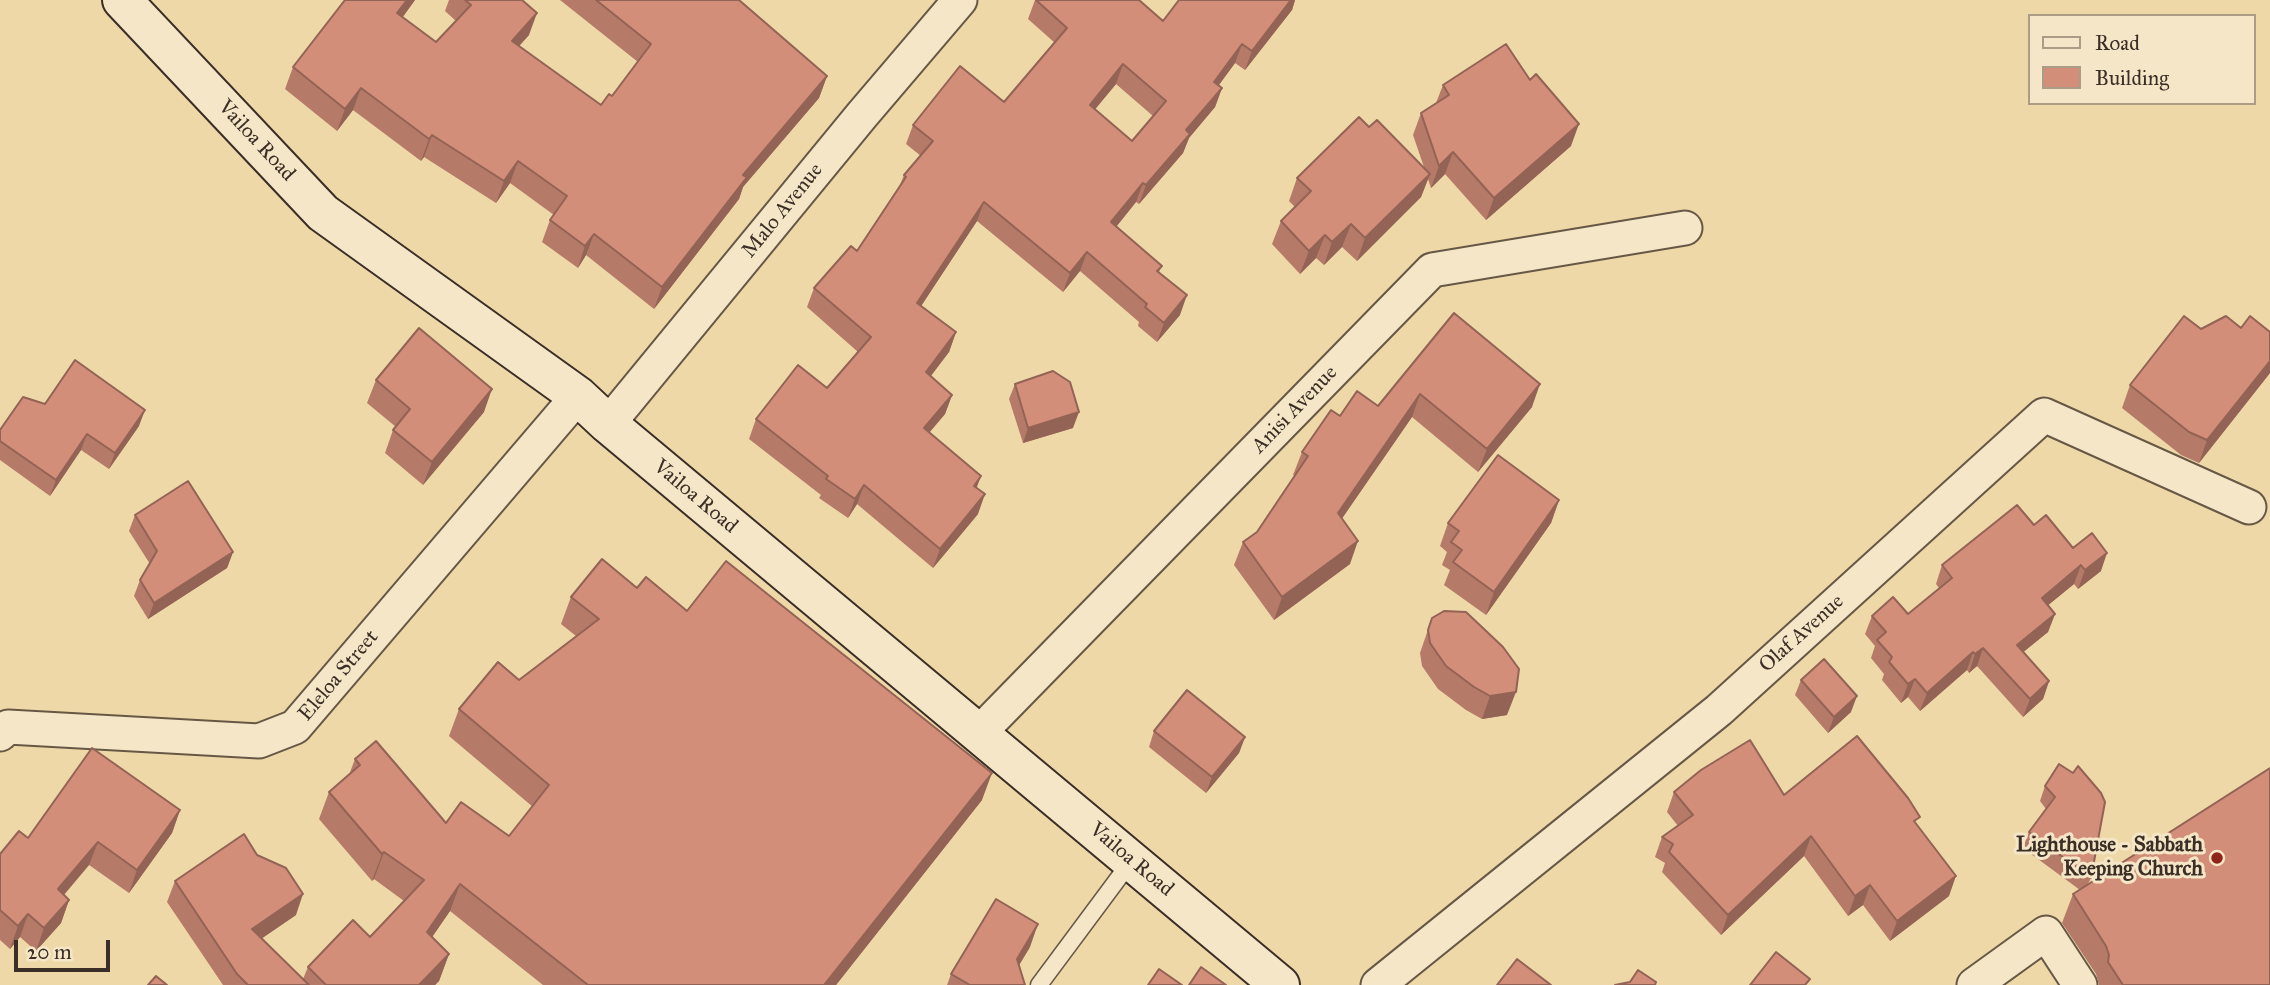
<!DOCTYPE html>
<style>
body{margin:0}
#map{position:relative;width:2270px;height:985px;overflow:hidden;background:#eed8a8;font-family:"IM FELL Great Primer",serif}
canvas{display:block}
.legend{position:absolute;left:2028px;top:14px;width:228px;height:91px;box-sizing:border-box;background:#f4e6c6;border:2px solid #aa9c86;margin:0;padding:9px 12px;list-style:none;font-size:21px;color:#3a2e26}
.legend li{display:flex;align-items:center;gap:14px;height:35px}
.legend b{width:35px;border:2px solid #aa9c86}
.scale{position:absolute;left:14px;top:940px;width:96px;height:32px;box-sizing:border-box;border:4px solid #3a2e26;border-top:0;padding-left:9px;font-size:21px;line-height:24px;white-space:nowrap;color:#3a2e26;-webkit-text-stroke:5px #f4e6c6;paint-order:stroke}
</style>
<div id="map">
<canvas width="2270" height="985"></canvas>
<ul class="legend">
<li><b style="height:9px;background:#f4e6c6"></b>Road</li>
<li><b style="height:19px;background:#d28e79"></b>Building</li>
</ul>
<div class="scale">20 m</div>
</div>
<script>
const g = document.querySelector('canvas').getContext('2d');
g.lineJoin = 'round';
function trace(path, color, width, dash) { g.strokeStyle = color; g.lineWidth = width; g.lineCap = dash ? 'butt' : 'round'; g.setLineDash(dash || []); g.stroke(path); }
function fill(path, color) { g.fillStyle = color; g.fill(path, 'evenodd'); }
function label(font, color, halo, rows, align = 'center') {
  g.font = font + ' "IM FELL Great Primer",serif'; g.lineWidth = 6; g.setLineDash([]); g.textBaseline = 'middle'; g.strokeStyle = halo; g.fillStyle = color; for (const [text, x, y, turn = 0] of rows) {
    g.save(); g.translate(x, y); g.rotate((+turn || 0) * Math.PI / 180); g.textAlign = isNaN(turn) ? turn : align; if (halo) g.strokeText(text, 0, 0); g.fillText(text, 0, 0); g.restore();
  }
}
const lane = new Path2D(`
 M1039,985L1132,860`);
const street = new Path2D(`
 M608,424L862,115L960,0
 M979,733L1432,270L1685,228
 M0,734L8,727L259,741L295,727L578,396
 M1378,985L1719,710L2044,415L2249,507
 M1974,985L2046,933L2080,985`);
const secondary = new Path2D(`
 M122,0L323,213L578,396L608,424L1280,985`);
trace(lane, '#675846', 19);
trace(street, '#675846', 37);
trace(secondary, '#3a2e26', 42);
trace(lane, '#f4e6c6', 16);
trace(street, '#f4e6c6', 33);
trace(secondary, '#f4e6c6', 38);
fill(new Path2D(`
 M345,0H415L403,17L436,42L456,21L445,11L449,0H522L529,35L519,46L601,105L612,96L638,62L560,0H739L827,76L819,98L743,187L739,199L654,309L586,255L578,268L542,242L550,220L554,215L510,183L496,203L424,157L421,161L353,110L337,131L285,89L293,67Z
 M1035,0H1139L1163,21L1179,0H1295L1292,10L1245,70L1235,63L1219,85L1222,88L1215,107L1189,138L1183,153L1139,204L1136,202L1116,227L1162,266L1159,272L1180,315L1157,342L1138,326L1139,322L1080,271L1063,292L977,221L921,306L956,332L949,352L930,376L952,395L945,414L929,433L977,488L978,514L933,568L857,504L848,518L819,498L821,495L749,439L756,419L827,388L858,352L807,307L814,288L857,251L900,185L904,175L921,156L906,144L913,125L1004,102L1055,43L1028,19ZM1116,84L1153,116L1132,141L1095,109Z
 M1443,85L1571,146L1486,220L1445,174L1431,188L1428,179L1421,197L1357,261L1342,247L1324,265L1316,258L1300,274L1272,244L1281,221L1295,207L1289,201L1297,178L1369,127L1425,170L1413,135L1421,113L1436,103Z
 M1454,313L1532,407L1478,472L1412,417L1342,518L1350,564L1274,620L1234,565L1243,542L1257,532L1295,476L1293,475L1302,452L1340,416L1378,406Z
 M2241,328L2270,332V373L2199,463L2181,455L2122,408L2130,385L2201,329Z
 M376,380L484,412L423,485L385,453L393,430L396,427L367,403Z
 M1015,384L1073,428L1023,443L1009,399Z
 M45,404L139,426L109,469L81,450L50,496L0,460V430Z
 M1559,500L1551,523L1486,615L1444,585L1450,570L1442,565L1447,552L1440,546L1448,523Z
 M135,515L233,552L227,568L148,619L134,596L140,580L150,564L129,531Z
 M2034,525L2073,548L2101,571L2078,589L2074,584L2048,605L2055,614L2048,632L2023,652L2049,681L2043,699L2023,717L1977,666L1969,673L1967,670L1920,711L1908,697L1901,703L1882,680L1884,674L1871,658L1875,646L1865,634L1872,616L1908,614L1939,588L1936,584L1942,565Z
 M637,588L687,611L982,800L836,985H543L450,911L432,937L449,954L439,981L435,985H223L167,902L175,881L296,915L262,938L303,979L308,967L370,937L404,901L374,879L372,881L319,819L329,792L349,775L355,759L446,823L509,836L533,807L449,736L459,709L519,680L576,636L561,624L571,597Z
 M1432,618L1507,715L1482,719L1466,710L1438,689L1422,666L1420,653Z
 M1801,680L1851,712L1828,733L1795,695Z
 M1154,731L1245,737L1239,753L1206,793L1149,747Z
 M2045,786L2101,793L2091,878L2088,884L2270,985H2099L2096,974L2062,923L2073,894L2080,890L2023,848L2029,832L2046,809L2040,801Z
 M1674,792L1784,795L1917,825L1949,896L1890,941L1863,905L1848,916L1804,856L1721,935L1662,872L1665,863L1655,857L1662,837L1678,826L1667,812Z
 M180,810L172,833L129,893L89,865L64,895L69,900L61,923L36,951L20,937L10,949L0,940V854L28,838Z
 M1030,947L1019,965L1025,985H947L951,974Z`), '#b57a68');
fill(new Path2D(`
 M407,0H415L389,35L397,13Z
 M1291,0H1295L1292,10L1245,70L1252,51Z
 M537,13L529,35L504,63L512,41Z
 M1242,44L1235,63L1207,101L1214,82Z
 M1123,64L1116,84L1083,124L1090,105Z
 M827,76L819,98L743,187L739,199L654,309L662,287L743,175Z
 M361,88L353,110L337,131L345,109Z
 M1222,88L1215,107L1189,138L1183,153L1139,204L1146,185L1186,130Z
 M1579,124L1571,146L1486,220L1494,198Z
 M432,135L424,157L421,161L429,139Z
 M1453,152L1445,174L1431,188L1439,166Z
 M518,161L510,183L496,203L504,181Z
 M1430,174L1421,197L1357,261L1365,238Z
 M1143,183L1136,202L1104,242L1111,222Z
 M984,202L977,221L910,323L917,303Z
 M1351,224L1342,247L1324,265L1332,242Z
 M594,234L586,255L578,268L585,246Z
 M1325,235L1316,258L1300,274L1309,251Z
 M1087,252L1080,271L1063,292L1070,273Z
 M1187,295L1180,315L1157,342L1164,323Z
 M956,332L949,352L919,392L926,372Z
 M2270,361V373L2199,463L2207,440Z
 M1540,384L1532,407L1478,472L1487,449Z
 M492,389L484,412L423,485L432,462Z
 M1420,394L1412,417L1330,536L1338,513Z
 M952,395L945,414L917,447L924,428Z
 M145,410L139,426L109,469L115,453Z
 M1079,412L1073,428L1023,443L1028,428Z
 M87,434L81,450L50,496L56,480Z
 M981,476L974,495V486Z
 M864,485L857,504L848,518L855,499Z
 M985,494L978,514L933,568L940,549Z
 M1559,500L1551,523L1486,615L1494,592Z
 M1358,541L1350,564L1274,620L1282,597Z
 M233,552L227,568L148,619L154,603Z
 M2107,553L2101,571L2078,589L2085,570Z
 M2081,565L2074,584L2035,616L2042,598Z
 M2055,614L2048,632L2010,663L2017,645Z
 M1983,648L1977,666L1969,673L1975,654Z
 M1973,652L1967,670L1920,711L1927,693Z
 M1915,679L1908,697L1901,703L1908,684Z
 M2049,681L2043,699L2023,717L2030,699Z
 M1516,692L1507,715L1482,719L1490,696Z
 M1857,696L1851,712L1828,733L1834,717Z
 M1245,737L1239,753L1206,793L1212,777Z
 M992,773L982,800L836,985H824Z
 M180,810L172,833L129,893L137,870Z
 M1811,836L1804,856L1721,935L1728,915Z
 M98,842L89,865L49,912L58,889Z
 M384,852L374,879L372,881L382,854Z
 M1956,876L1949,896L1890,941L1897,921Z
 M460,884L450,911L417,959L427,932Z
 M1870,885L1863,905L1848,916L1855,896Z
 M303,894L296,915L245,950L252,929Z
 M69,900L61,923L36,951L44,928Z
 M28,914L20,937L10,949L18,926Z
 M1038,924L1030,947L1009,982L1017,959Z
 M449,954L439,981L435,985H419Z`), '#936355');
const building = new Path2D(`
 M345,0H407L397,13L436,42L471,5L465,0H522L537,13L512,41L601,105L609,94L612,96L651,44L596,0H739L827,76L743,175L747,177L662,287L594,234L585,246L550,220L567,196L518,161L504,181L432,135L429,139L361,88L345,109L293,67Z
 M1036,0H1139L1163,21L1179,0H1291L1252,51L1242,44L1214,82L1222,88L1186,130L1190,134L1146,185L1143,183L1111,222L1162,266L1157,271L1187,295L1164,323L1145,307L1147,304L1087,252L1070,273L984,202L917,303L956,332L926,372L952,395L924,428L981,476L974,486L985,494L940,549L864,485L855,499L826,479L828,476L756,419L798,365L827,388L871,337L814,288L851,246L857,251L906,177L904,175L933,141L913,125L960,66L1004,102L1067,28ZM1123,64L1166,101L1132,141L1090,105Z
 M1506,44L1530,80L1536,74L1579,124L1494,198L1453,152L1439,166L1421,113L1449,95L1443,85Z
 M1359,117L1369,127L1377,120L1430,174L1365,238L1351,224L1332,242L1325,235L1309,251L1281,221L1311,191L1297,178Z
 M1454,313L1540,384L1487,449L1420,394L1338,513L1358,541L1282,597L1243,542L1257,532L1308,456L1302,452L1331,410L1340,416L1357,391L1378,406Z
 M2184,316L2201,329L2226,316L2241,328L2250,316L2270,332V361L2207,440L2189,432L2130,385Z
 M419,328L492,389L432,462L393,430L410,409L376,380Z
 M75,360L145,410L115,453L87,434L56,480L0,441V430L23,397L45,404Z
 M1053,371L1070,382L1079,412L1028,428L1015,384Z
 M1498,455L1559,500L1494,592L1453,562L1462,550L1451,542L1459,531L1448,523Z
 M188,481L233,552L154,603L140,580L157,551L135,515Z
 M2017,505L2034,525L2046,515L2073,548L2092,533L2107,553L2085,570L2081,565L2042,598L2055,614L2017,645L2049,681L2030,699L1983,648L1975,654L1973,652L1927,693L1915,679L1908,684L1889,662L1892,657L1877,640L1886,632L1872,616L1893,597L1908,614L1952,578L1942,565Z
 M602,559L637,588L646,577L687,611L726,561L992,773L824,985H588L460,884L427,932L449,954L419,985H326L308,967L353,920L370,937L424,880L384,852L382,854L329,792L360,765L355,759L376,741L446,823L461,802L509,836L549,785L459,709L498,662L519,680L599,619L571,597Z
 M1444,611L1466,612L1503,647L1519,669L1516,692L1490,696L1474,687L1446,666L1430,643L1428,630L1432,618Z
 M1824,659L1857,696L1834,717L1801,680Z
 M1187,690L1245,737L1212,777L1154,731Z
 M1857,736L1908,798L1920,817L1914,821L1956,876L1897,921L1870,885L1855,896L1811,836L1728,915L1669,852L1673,844L1662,837L1693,815L1674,792L1701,770L1750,740L1784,795Z
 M92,748L180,810L137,870L98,842L58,889L69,900L44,928L28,914L18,926L0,910V854L19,831L28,838Z
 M2059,764L2073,773L2078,766L2101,793L2105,802L2091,878L2029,832L2055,797L2045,786Z
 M2270,768V985H2123L2108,962L2109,955L2106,946L2073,894Z
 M244,834L257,855L286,868L303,894L252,929L309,985H248L237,974L175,881Z
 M996,899L1038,924L1017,959L1025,985H970L951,974Z
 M1776,952L1810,979L1805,985H1750Z
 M1517,959L1551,985H1497Z
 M1201,967L1226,985H1189Z
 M1159,969L1182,985H1148Z
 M1638,970L1656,982L1655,985H1615L1630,982Z
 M156,976L167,985H148Z`);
fill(building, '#d28e79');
trace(building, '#936355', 2);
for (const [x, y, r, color] of [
 [2217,858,7,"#8f2418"]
]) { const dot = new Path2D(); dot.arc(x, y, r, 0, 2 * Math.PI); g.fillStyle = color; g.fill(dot); trace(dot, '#f4e6c6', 2.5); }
label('21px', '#3a2e26', '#f4e6c6', [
 ["Vailoa Road",256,141,47],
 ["Malo Avenue",783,211,-51],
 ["Anisi Avenue",1295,410,-46],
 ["Vailoa Road",695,497,40],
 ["Olaf Avenue",1802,634,-42],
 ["Eleloa Street",339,676,-50],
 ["Vailoa Road",1131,860,40]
]);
label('bold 21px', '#3a2e26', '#f4e6c6', [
 ["Lighthouse - Sabbath",2203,846],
 ["Keeping Church",2203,870]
], 'right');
</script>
